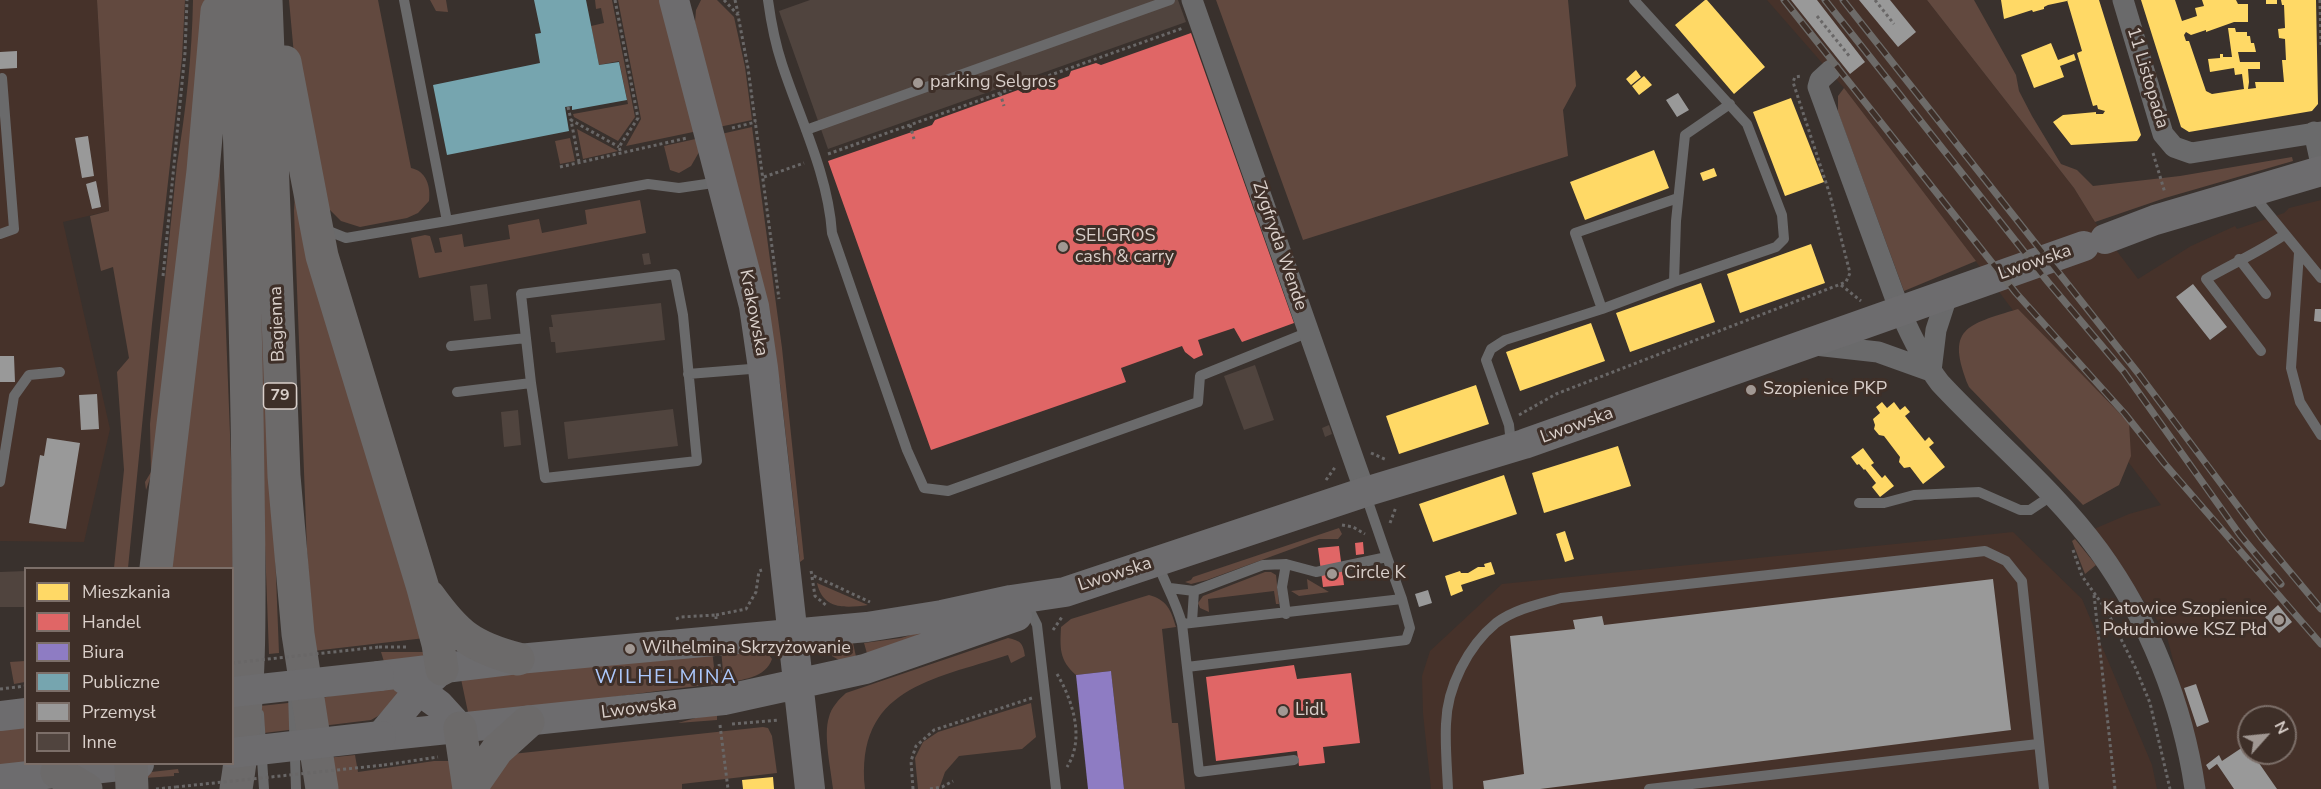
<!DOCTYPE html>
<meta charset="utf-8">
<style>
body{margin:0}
#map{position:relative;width:2321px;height:789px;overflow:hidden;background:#39312d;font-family:"Nunito Sans",sans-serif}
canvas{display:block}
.legend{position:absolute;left:24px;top:567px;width:210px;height:198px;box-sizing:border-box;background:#3e2f28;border:2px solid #7c6f69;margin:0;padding:8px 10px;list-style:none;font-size:18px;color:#d9cfca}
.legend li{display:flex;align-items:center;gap:12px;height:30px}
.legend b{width:30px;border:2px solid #7c6f69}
.north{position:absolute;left:2237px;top:705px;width:60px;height:60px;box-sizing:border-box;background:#3e2f28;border:2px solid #7c6f69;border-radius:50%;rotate:63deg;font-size:16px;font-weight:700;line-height:24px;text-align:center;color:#d9cfca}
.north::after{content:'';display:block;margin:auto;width:21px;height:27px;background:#a19893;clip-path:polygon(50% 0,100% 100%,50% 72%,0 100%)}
</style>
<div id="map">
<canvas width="2321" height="789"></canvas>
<ul class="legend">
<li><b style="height:16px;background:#ffd966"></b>Mieszkania</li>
<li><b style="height:16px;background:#e06666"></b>Handel</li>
<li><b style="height:16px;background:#8e7cc3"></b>Biura</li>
<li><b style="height:16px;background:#76a5af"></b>Publiczne</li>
<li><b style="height:16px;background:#999"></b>Przemysł</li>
<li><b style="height:16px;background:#50443e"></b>Inne</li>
</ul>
<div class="north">N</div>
</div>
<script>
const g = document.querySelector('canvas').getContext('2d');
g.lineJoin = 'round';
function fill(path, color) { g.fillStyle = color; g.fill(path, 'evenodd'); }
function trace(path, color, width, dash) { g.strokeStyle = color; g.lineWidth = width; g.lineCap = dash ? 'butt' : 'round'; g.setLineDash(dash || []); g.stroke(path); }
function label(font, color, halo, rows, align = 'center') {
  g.font = font + ' "Nunito Sans",sans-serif'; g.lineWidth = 6; g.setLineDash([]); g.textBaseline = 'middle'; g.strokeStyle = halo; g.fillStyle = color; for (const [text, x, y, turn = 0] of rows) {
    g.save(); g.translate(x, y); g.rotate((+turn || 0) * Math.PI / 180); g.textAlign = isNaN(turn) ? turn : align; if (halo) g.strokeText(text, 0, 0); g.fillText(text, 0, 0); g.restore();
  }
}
fill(new Path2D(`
 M0,0H97L109,211L63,222L110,429L84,542L0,541Z
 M1767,0H1927L2074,188L2095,222L2138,279L2191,246L2235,226L2237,229L2284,213L2289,208L2321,200V789H2206L2166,633L2094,529L2129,514L2161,505L1844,88ZM2249,717H2285V753H2249Z
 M2013,532L2082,599L2152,765L2157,789H1431L1423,713L1422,676L1430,651L1502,584Z`), '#46322a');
fill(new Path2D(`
 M97,0H185L182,58L152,324L128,568H114L124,470L117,372L129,358L113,267L101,271L90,216L109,211Z
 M193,0H208L159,453L146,490L145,482L151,472L150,424L177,164C186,110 192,55 193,0Z
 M245,0L268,370L279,653L269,654Z
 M289,0H378L411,168C426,171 431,186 429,201L418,213L407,218L360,227L341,221L325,205L296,77Z
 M430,0H446L448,12L436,11Z
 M595,0H612L635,117L618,141L574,117L573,114L628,104L619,61L599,65L591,26L604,23L601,8L596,9Z
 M618,0H660L698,131L626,146L641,119Z
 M701,0H717L734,17L745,67L752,120L719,127L695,22L696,10Z
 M1216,0H1568L1576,86L1563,110L1568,156L1303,240Z
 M1927,0H1974L2016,75L2019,91L2032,116L2061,164L2077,170L2093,186L2180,176L2292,157L2293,161L2165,198L2095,222L2074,188Z
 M1844,88L1976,261L1904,291L1838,112V96Z
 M752,127L782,348L804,559L800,562L780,384L721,134Z
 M577,129L618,151L583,159Z
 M570,138L575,161L560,164L555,141Z
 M700,138L702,147L691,166L679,173L670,170L664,146Z
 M219,151L236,588L233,658L232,568H168Z
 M295,192L425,638L313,651L307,550L294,211Z
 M640,200L646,233L419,278L411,238L425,235L430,236L435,253L442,252L439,238L462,234L464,247L510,239L508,225L539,219L542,233L587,224L585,210Z
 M2018,309L2129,423L2131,456L2119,485L2083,505L1969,387C1945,328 1966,325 2018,309Z
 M1339,528L1342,534L1338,539H1319L1207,580L1191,584L1185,582L1191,580L1193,577Z
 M2075,539L2096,565L2085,574L2072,541Z
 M1265,572H1271L1276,575L1279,604H1276L1274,591L1208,599L1209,612L1200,608L1198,603L1203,596Z
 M1307,579L1329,592L1299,596L1291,591L1308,589Z
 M817,583L868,605C845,608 823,610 817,583Z
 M1149,595C1167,600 1171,610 1176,627L1162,629L1172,723H1178L1185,789H1124L1111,671L1076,675C1059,660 1060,648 1061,627L1071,619Z
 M942,625L868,657L864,643L901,638Z
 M1008,638C1021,641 1023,643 1025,656L1011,663L1008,655C932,680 855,688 865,789H833C831,769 823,735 829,717C831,708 839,699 846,693Z
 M853,643L857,661L839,660L832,656L831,651Z
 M721,649C736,650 764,644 772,659C766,678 741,680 724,683Z
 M712,650L716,684C633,693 551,707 469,717L461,679Z
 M381,652H424L423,660L385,665Z
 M25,661V682L14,684L10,662Z
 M360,687L393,689L401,693L378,716L371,720L264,733L232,709L316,700Z
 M1031,703L1036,737L1022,749L959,756L945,772L939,789H918L915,758L923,742L938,732Z
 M717,712V720L678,723Z
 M25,723L26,764L0,769V726Z
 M763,727L768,728L772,736L777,773L682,784V789H484L503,755Z
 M355,755L358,772L434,761H455L458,789H331L326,758Z
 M178,769L179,773H174V776L144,778L151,772Z`), '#62493f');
fill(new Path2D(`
 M1705,0H1707L1765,67L1734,94L1675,25Z
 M2001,0H2067V1L2048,5L2044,7V9L2033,12L2032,10L2004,19Z
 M2067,0H2099L2141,135L2137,141L2071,145L2053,122L2063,115L2096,112V114H2103L2105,111L2098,109L2097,105L2093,106L2077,53L2082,51Z
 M2141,0H2175L2182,21L2197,16L2195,8L2204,6L2202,0H2236L2238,4H2248V22H2234L2206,32V30L2191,35L2186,32L2184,35L2186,41H2189L2206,91L2212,94L2244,89L2242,74L2235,75L2234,68L2210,72L2208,59L2220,58V54H2223V57H2232L2228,28H2235L2236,32H2247V36H2250L2251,43H2254L2256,52H2238L2240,62H2260V69H2248L2249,82L2248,89L2256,88L2255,82H2284L2282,60H2286L2285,39L2279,38L2278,29L2285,28L2284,5H2282L2281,0H2316L2318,104L2312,111L2189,132L2181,127Z
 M2266,0H2277V4H2266Z
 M2051,43L2058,60L2074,54L2076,60L2060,66L2064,77L2034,88L2021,55Z
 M1636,70L1641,77L1631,85L1626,79Z
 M1644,76L1652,85L1639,95L1632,86Z
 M1791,98L1824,182L1785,196L1753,112Z
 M1654,150L1669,188L1585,220L1570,182Z
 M1714,168L1717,176L1703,181L1700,173Z
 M1811,244L1825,283L1740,313L1727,274Z
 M1701,283L1715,322L1630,352L1616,313Z
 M1591,323L1605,361L1520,391L1506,352Z
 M1476,385L1489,424L1399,454L1386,416Z
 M1882,402L1887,408L1894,402L1900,410L1905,406L1910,412L1905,416L1925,441L1929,437L1934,443L1929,447L1945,467L1923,484L1910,467L1904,468L1899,462L1900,457L1884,436L1879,435L1874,429L1875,425L1873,419L1880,413L1876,407Z
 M1618,446L1631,486L1544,513L1532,473Z
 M1863,448L1874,463L1871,465L1882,478L1885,475L1894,486L1880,497L1872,487L1876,483L1865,469L1864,470L1859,464L1857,465L1851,457Z
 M1504,475L1517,514L1433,542L1419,504Z
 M1565,531L1574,559L1565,562L1556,534Z
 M1491,562L1495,574L1461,585L1463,591L1451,596L1445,576L1460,571L1461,573H1468L1478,567H1485L1484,564Z
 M773,777L774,789H743L742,780Z`), '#ffd966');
fill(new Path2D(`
 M1191,33L1294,323L1242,342L1234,328L1198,340L1203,355L1194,359L1185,352L1182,346L1121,368L1126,382L931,450L828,161L932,125L935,120L1018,90L1023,93L1069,76L1071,71L1096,63L1101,65Z
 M1363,542L1364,554L1356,555L1355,543Z
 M1339,546L1344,585L1323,587L1318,548Z
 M1294,665L1297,679L1351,673L1360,743L1323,747L1325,763L1299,766L1297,751L1216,761L1206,677Z`), '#e06666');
fill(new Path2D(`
 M1111,671L1124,789H1088L1076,675Z`), '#8e7cc3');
fill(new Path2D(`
 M534,0H586L599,65L619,62L627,100L572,110V106L565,107L569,131L447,155L433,85L540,63L535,34L541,33Z`), '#76a5af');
fill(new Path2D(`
 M1791,0H1817L1865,62L1850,74Z
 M1859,0H1890L1916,32L1898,47Z
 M17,51V68L0,69V52Z
 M1678,93L1689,110L1677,117L1666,100Z
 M88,136L94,176L82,178L75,138Z
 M96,181L101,207L92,209L86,184Z
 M2193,284L2227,327L2210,340L2176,297Z
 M2315,309H2321V322L2314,321Z
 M0,356H14L15,382H0Z
 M97,394L99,429L81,430L79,395Z
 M47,438L80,443L66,529L29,523L40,455L44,456Z
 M1993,579L2011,730L1540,789H1484L1483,781L1524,774L1510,636L1575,629L1573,620L1602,616L1604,625Z
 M1428,590L1432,603L1419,607L1415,594Z
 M2278,605L2292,622L2279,633L2265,617Z
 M2196,684L2209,722L2197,727L2184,688Z
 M2246,745L2249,753H2252L2277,789H2234L2217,764L2209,770L2206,765L2219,755L2222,761Z`), '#999');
fill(new Path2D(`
 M810,0H1178L1186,22L828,149L779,11Z
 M649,253L651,264L644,265L642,254Z
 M487,284L491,319L474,321L470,286Z
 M661,303L665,340L556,353L555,342H551L549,327H553L551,315Z
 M1255,365L1274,420L1244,430L1224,376Z
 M673,409L678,446L568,459L564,422Z
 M518,410L521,445L504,447L501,412Z
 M1329,425L1332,434L1325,437L1322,428Z
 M26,571V607H0V572Z`), '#50443e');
trace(new Path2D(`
 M615,0L638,118L619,147L621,153
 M724,0L738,15L748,68L779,299
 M735,0L738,13
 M1875,0L1894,24
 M2320,0L2321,45
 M1817,16L1850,57
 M1000,93L1004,106
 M568,107L571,120
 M910,125L914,139
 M732,128L756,122
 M2153,153L2165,193
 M828,154L1183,28
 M579,162L571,120L619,147
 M560,167L687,138
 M764,177L804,163
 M163,276L185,53L187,0
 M1841,285L1861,301
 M1519,415L1556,394L1846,282L1850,273L1830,195L1793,82L1795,77L1802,76
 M1371,453L1387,460
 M1326,480L1336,466
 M1390,523L1396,507
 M1342,525L1353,527L1365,534
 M2073,550L2082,576L2107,611L2136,669L2150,703L2170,789
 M811,571L812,575L870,602
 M812,577L815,596L827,606
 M2094,595L2115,789
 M716,615L746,609L756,592L759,571L762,570
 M676,619L681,617L716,615V619
 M1053,630L1062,617
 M379,647H409
 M719,664L721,678
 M1057,674C1073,701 1085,739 1067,767
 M0,689L26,686
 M732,724L779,720
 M720,725L728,789
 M384,765L438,757
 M156,789L176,787
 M913,789L911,761L916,746L934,730L1032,698
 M930,789L942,787L953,781`), '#696767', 3, [3, 3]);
trace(new Path2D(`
 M404,0L447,221L648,184L679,188L720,182
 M768,0C771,22 775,43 782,64C800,119 828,174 832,233L907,450L924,488L948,491L1198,402L1200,376L1309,332
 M806,130L1170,0
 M2253,195L2321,278
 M321,228L346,238L447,221
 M0,234L14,229L2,78
 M2299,253L2291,368L2300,402L2321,435
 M2239,259L2266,294
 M675,274L683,315L697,461L545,478L531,383L521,294Z
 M1674,282L1676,221L1685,135L1730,104
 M1602,309L1575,233L1678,198
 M451,346L526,338
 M2261,351L2206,279C2232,264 2259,252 2284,235
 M688,374L763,368
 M457,392L531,383
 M1511,444L1509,425L1486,360L1491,349L1505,340L1602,309L1674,282L1776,247L1784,239L1782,215L1747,124L1634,0
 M0,482L14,396L29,375L60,372
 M1365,493L1387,557
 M1859,503H1884L1914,495L1979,492L2020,510H2030L2051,496
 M1157,562C1165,584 1176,601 1182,624L1402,599L1410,628L1406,640L1187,667
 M1286,564L1282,587L1286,614
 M1170,588L1194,591L1263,565L1286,564L1316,572L1387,557L1402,599
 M1030,611L1037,625L1056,789
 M1192,622L1194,591
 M1182,624L1199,772L1294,760
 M293,693L296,789
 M259,714L264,789
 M1448,789C1447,768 1445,745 1446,724C1447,687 1468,646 1496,623C1515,609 1539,604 1561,598L1985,551L2006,561L2022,581L2044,789
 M1649,789L2038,744`), '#6a6a6b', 10);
trace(new Path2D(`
 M1192,0L1365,492
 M2123,0L2163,134L2174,147L2191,153L2321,132
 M1831,70L1820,80L1818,87L1900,311C1911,336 1923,361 1940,383C1992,439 2054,489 2099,551C2149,620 2183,705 2195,789
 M2314,132L2321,164
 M1815,345L1878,352L1931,371
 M1931,371L1936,330L1948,293`), '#6a6a6b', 21);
trace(new Path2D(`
 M674,0L754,306L763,368L810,789
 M2105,239L2155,220L2321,171
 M379,676L518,659L867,627L942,615L1011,600L1065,592L1365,492L1524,444L2084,246
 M404,679L439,705L460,728
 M0,716L26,713
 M381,736L724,700L865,669L1017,616
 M381,736L420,689L442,669
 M0,779L139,764`), '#6d6c6e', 30);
trace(new Path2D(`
 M234,0C241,160 246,321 248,481C249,584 253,687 236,789
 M266,0L284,476L298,634L322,789
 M285,62L322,256L423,588L438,644L442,669
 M156,568L203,171L217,11
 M429,596C457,635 472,647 518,659
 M460,728L469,789
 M131,764L132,789
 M57,772L86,789
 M470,789L497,750L528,722`), '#6c6a6a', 33);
const rail = new Path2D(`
 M1784,0L2016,293L2125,414L2164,463L2321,644
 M1825,0L2048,282L2124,372L2240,535L2281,584
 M1843,0L2138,373L2261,537L2321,609`);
trace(rail, '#6d6b69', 7);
trace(rail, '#3e2f28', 4.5, [14]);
trace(new Path2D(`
 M232,663L379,647
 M176,787L384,765`), '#696767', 3, [3, 3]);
trace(new Path2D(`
 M233,692L379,676
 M232,753L381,736`), '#6d6c6e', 30);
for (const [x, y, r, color] of [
 [918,83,6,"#a19893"],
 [1063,247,6,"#a19893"],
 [1751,390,6,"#a19893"],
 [1332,574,6,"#a19893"],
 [2279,620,6,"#a19893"],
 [630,649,6,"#a19893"],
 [1283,711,6,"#a19893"]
]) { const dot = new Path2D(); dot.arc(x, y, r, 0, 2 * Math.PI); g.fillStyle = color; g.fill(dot); trace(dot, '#3e2f28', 2); }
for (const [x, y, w] of [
 [280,396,33]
]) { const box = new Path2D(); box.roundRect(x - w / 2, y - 13, w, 26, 4.5); g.fillStyle = '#3e2f28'; g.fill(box); trace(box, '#d9cfca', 1.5); }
label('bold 16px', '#d9cfca', null, [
 ["79",280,396]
]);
label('18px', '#d9cfca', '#3e2f28', [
 ["11 Listopada",2147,78,73],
 ["Zygfryda Wende",1279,246,71],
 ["Lwowska",2035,263,-19],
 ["Krakowska",753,313,79],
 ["Bagienna",278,324,-92],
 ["Lwowska",1577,426,-20],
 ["Lwowska",1115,575,-18],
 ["Lwowska",639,709,-7]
]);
label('18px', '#d9cfca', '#3e2f28', [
 ["parking Selgros",930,83],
 ["SELGROS",1075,237],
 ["cash & carry",1075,258],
 ["Szopienice PKP",1763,390],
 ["Circle K",1344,574],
 ["Katowice Szopienice",2267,610,"right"],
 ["Południowe KSZ Płd",2267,631,"right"],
 ["Wilhelmina Skrzyżowanie",642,649],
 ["Lidl",1295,711]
], 'left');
g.letterSpacing = '1.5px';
label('20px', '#acc8fc', '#3e2f28', [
 ["WILHELMINA",666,678]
]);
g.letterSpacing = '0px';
</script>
